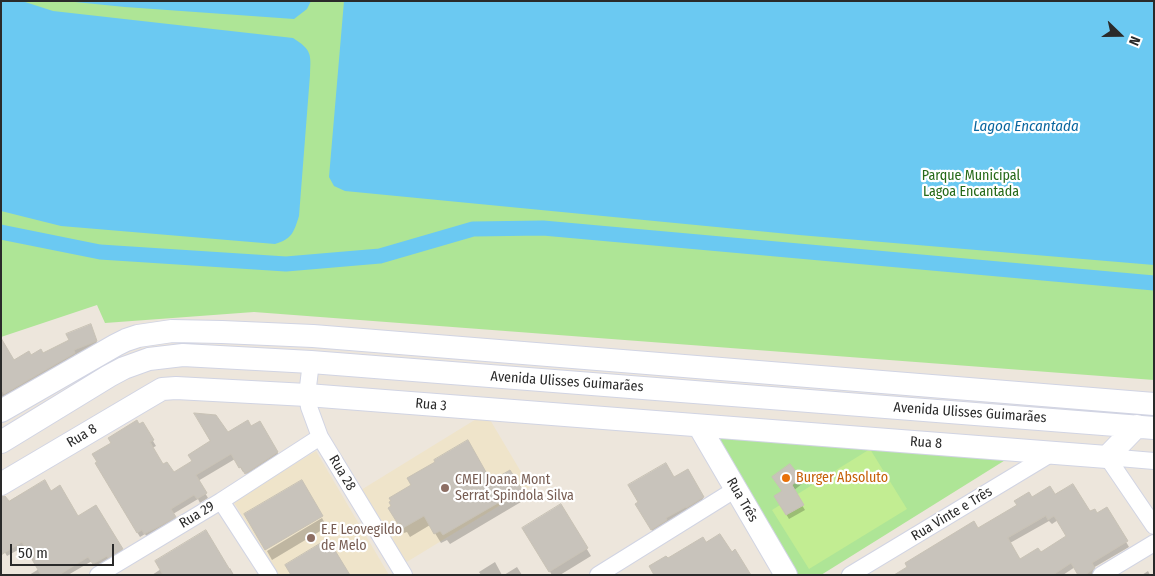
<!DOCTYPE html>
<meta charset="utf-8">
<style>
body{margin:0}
#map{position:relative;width:1155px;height:576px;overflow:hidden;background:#ede6dc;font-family:"Fira Sans Condensed",sans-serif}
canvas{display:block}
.frame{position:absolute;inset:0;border:2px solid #2a2a2a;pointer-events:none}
.north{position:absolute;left:1095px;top:10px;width:50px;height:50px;-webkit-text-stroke:4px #fff;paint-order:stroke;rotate:112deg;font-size:14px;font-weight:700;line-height:20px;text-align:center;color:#2a2a2a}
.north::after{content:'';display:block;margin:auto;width:18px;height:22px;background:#2a2a2a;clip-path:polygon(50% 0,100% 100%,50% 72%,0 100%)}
.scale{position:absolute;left:10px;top:544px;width:104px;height:22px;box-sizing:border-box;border:2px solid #2a2a2a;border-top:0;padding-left:6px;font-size:15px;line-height:18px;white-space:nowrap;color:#2a2a2a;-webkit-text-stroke:4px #fff;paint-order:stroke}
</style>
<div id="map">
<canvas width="1155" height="576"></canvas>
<div class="frame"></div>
<div class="north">N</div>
<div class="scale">50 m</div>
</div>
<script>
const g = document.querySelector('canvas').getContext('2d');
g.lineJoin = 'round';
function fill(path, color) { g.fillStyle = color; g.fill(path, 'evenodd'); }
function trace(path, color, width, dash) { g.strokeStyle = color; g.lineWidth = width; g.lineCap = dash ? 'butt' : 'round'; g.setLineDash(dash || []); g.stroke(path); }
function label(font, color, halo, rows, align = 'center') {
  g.font = font + ' "Fira Sans Condensed",sans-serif'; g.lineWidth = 4.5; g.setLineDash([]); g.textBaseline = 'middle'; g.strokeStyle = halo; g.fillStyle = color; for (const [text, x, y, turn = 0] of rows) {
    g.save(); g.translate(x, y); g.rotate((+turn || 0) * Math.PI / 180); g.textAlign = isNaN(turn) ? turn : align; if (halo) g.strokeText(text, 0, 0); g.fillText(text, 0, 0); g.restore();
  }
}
fill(new Path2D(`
 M486,413L530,487L405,563L361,490Z
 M316,451L389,575H279L233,501Z`), '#efe4ca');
fill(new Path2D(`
 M1,1H1154V380L254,312L105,323L97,305L1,337Z
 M711,432L1015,454L821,575H793Z`), '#aee596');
fill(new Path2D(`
 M870,449L907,509L809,569L772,510Z`), '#c2ed92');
fill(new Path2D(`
 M1,1H22L53,11L293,38C312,50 311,54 310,75L299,216C294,232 292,239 275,244L61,226L1,211Z
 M65,1H311L307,9L294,19L125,7Z
 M344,1H1154V265L799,235L345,191L334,186L329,177Z`), '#6bc9f2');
fill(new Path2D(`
 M92,330L98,345L75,355L76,358L1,400V391L5,392L13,361L31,356L43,355Z
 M259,422L280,457L249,478L245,471L243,472L235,459L198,481L208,498L200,503L198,499L173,514L177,522L148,539L145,534L140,537L97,464L142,423L156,446L152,448L163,466L173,474L193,462L227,434L251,427Z
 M790,465L803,483L793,491L805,510L789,519L776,497L783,492Z
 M510,471L526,499L450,544L447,540L441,543L430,525L410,537L407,532L404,533L390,508L491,482Z
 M687,471L705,502L654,534L637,504L674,479Z
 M50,492L78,517L96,506L124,553L96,568L92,561L68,575H29L39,569L25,546L7,556L1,546L8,503Z
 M1055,496L1089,513L1097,515L1107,509L1129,547L1093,568L1096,573L1093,575H1080L1075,567L1063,575H896L978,530L1032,499ZM1058,520L1068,537L1040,553L1020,560L1010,543L1049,521L1052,524Z
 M561,506L591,556L560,575H552L524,528Z
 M322,518L327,527L272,560L267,551Z
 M495,562L502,575H481L479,572Z
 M517,567L522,575H504Z
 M230,568L234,575H152L161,569L228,570Z
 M1148,571L1150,575H1142Z`), '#0003');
trace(new Path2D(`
 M1,232L100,252L286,264L380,256L473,229L543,228L1154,283`), '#6bc9f2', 15);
const building = new Path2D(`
 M91,324L97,341L74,350L75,353L4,394L1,388V338L14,360L29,351L31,355L41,349L43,353L69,340L66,334Z
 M194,413L216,415L228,432L248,420L251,426L260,421L278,452L245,474L241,467L239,468L231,454L196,475L207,493L197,499L194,495L171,509L176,517L158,527L144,534L142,530L137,533L95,463L97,462L92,454L111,443L108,438L137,420L139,424L143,422L154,440L150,442L163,464L167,462L174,472L192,461L188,455L210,441Z
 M468,440L491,481L510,470L522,489L443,535L440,531L434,534L424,516L403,528L401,523L398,524L388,508L391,506L389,502L391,501L389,498L411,485L407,478L435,462L434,460Z
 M666,463L674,477L688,469L704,497L686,508V507L666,518L667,520L651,530L635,504L638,502L628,485Z
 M790,464L801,478L792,485L804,505L786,515L774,496L782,491L772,477Z
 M45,480L51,491L60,485L78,516L96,505L123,549L108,558L107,556L93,564L88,557L59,575H41L22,542L1,555V497L5,496L9,501Z
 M302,480L323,516L265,550L244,514Z
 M1073,484L1090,511L1095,509L1097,513L1107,507L1128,541L1092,563L1095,568L1085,575H1078L1071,563L1053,575H894L907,567L905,563L974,521L978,528L1017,505L1014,501L1029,492L1032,497L1050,486L1055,494ZM1046,516L1048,520L1054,516L1066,536L1041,552L1038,548L1020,559L1008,538Z
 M561,504L588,548L549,572L522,528Z
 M206,530L233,575H163L155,561Z
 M720,534L732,552L735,549L751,575H654L649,566L666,556L668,558L703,537L706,542Z
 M328,539L350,575H291L285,565Z`);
fill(building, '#c8c3bb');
trace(building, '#c8c2b5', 1);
const street = new Path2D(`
 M311,362L307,395L309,407L320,437L404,575
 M1107,457L1154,526
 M1107,457L1154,461
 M221,501L320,437
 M98,575L221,501L269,575
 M598,575L736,489
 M850,575L1054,452
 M1101,575L1154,543`);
const secondary = new Path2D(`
 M1,411L116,345L126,340L138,336L172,331L222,332L313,336L1154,404
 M699,426L786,575
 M1,442L109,376L124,368L149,359L183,355L311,362L1154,428
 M1,484L150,396L162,389L176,388L307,395L1107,457L1137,426`);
trace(street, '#d1d4e3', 18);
trace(secondary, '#d1d4e3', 24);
trace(street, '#fff', 16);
trace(secondary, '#fff', 22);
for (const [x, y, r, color] of [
 [786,478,5,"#e8710a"],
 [445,488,5,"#8d6e63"],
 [311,538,5,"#8d6e63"]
]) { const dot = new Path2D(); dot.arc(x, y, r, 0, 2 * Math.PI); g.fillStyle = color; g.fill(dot); trace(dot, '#fff', 2); }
label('14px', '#256918', '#fff', [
 ["Parque Municipal",971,176],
 ["Lagoa Encantada",971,192]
]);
label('14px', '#2a2a2a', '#fff', [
 ["Avenida Ulisses Guimarães",567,382,4],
 ["Rua 3",431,405,5],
 ["Avenida Ulisses Guimarães",970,413,4],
 ["Rua 8",82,436,-31],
 ["Rua 8",926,443,4],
 ["Rua 28",342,473,59],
 ["Rua Três",742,500,60],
 ["Rua Vinte e Três",952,514,-31],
 ["Rua 29",197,515,-31]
]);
label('14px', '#c56008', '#fff', [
 ["Burger Absoluto",796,478]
], 'left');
label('14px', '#785e54', '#fff', [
 ["CMEI Joana Mont",455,480],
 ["Serrat Spindola Silva",455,496],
 ["E.E Leovegildo",321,530],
 ["de Melo",321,546]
], 'left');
label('italic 15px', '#09669f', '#fff', [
 ["Lagoa Encantada",1026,127]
]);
</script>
